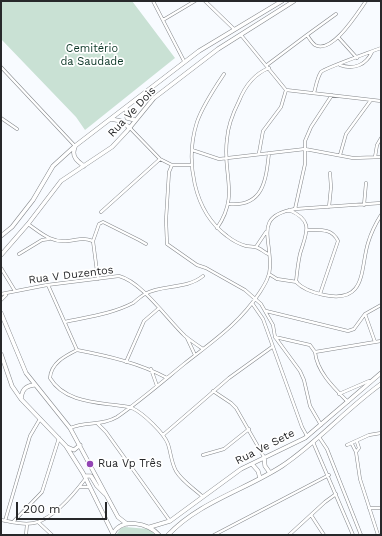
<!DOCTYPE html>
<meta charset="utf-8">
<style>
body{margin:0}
#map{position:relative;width:382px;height:536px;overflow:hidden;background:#f8fbff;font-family:"Work Sans",sans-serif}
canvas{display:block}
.frame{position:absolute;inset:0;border:2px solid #27282a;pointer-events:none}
.scale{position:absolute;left:16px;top:502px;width:91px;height:18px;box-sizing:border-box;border:2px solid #27282a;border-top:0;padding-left:5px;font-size:12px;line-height:14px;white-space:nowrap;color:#27282a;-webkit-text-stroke:3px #fff;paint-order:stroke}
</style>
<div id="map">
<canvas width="382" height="536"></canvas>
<div class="frame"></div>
<div class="scale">200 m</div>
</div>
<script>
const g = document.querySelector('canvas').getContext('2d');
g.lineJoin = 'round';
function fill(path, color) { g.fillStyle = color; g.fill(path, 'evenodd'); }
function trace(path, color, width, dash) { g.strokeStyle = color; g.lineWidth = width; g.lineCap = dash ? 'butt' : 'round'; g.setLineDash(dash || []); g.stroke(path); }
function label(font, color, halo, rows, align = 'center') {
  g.font = font + ' "Work Sans",sans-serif'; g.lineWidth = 3.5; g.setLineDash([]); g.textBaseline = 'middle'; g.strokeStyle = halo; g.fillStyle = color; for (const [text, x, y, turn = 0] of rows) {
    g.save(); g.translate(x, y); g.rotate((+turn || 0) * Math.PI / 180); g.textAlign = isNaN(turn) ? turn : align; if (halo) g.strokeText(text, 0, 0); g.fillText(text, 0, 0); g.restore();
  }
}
fill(new Path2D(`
 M1,1H132L175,58L85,130L76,117L1,39Z
 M125,527L148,529L157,535H116L121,528Z`), '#c9e1d4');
const minor = new Path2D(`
 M153,1L184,61
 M205,1L234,29
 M163,20L195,1
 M241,35L286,90
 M307,35L336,14
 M339,38L357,58
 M267,65L307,35C309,38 312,43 315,45C332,55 358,12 366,1
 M340,65C354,70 366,65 372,52
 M1,67L75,146
 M224,74C214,89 203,105 197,122C185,160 193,211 227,236C232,240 239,244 246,246C250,247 254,246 258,248C261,249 264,252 268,254
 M286,90L381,101
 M314,93C316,86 317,78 321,72C325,68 371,52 381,48
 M1,118L17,129
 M130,128L160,159L172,165
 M192,150L219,159L305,149L353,158L381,157
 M259,153L263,131L281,107L286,90
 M340,155L346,134L371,100
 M375,157L377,145L381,138
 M191,165H172L169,172L166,220L167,244L197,265L206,268L245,290L261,304L273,325L275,337L300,371L304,380L310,406L321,425
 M229,204C264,207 266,179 269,153
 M364,205L366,183
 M329,207L331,187L330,173
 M295,209L305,164V141L311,127L332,95
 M289,210C315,221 306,233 300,254C298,263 297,272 296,282C303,289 314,293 324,295C367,304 360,269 368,243C371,233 376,223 381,215
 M101,212L160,159
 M28,224C41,233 51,243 68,241C79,240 81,237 93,241
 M217,228C240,195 222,174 227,139C228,125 233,113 239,101C245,86 254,74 269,68
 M308,230C320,230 332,228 338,241L320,294
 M256,247L266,232
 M19,254L42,240L49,239
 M1,268L15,291
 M269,274L277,279L297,282
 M98,279L93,241L99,224L103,222L139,240L146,244
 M48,285L77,350
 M1,294L47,285L119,276C142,282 167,319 185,336C191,341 197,345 203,349
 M1,300L6,295
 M252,303L263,319L302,427L307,436
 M266,311L348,331L354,329L365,314
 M65,322C87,317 112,314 133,303C137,300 141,296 145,294C162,284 186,290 203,276
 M275,337L310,345L315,352L381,341
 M187,338L195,355
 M375,342L365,314L381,305
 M315,352C317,372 334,388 348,402
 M126,362L144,321L158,309
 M151,369L157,386
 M167,378C139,363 108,356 77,350C65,356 51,363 50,378C63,400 91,402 114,405C120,406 127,406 132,408C143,413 164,433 168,444C171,453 171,462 176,471C182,481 193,488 202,496
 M213,391L231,403L236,408L264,457
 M339,394L369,381
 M98,424L106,432L170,521
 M70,428C86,421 102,426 117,417C140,401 162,382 184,364C213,341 239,324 260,292C265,284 270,276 270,267C271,237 254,216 295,209L381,203
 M163,435L229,378L272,347
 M319,437L327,449L361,535
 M313,442L353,535
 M357,442L359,448L356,452L360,479L378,535
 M352,444L356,452
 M347,445L369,435L381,433
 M203,455L224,449L249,429
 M80,487H90
 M369,508H381
 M311,515L324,535
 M1,520C13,522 26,526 38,522C57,515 74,494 86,478
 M5,521L30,436L40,419
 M13,522L42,492L59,438
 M38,522L52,535
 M26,535L27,524
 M214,535L329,475
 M289,535L325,502L336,494`);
const secondary = new Path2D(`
 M126,108L127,118L135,120
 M111,119L121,121L130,128
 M75,147C71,156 77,161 84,166
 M1,236L12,227L33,200L53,166L75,146L199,51L282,1
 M1,255L28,224L61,181L112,147L127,131L154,98L218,49L294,1
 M1,313L26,373L70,428L118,517L127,524
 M1,354L12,386L21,399L66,446L83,473L113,534
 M21,399C22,390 25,386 34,385
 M67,447L74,450L80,445
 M264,457L265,466L270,473
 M252,464L258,471L260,478
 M85,476H91L97,486L105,494
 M150,527L170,521L241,469L305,438L381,373
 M113,534C121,517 149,523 159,535
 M168,535C199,502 245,490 282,466C318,442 346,409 381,384`);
trace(minor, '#84878b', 3.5);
trace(secondary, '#84878b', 4.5);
trace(minor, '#fff', 2.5);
trace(secondary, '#fff', 3.5);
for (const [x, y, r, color] of [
 [90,464,4,"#9244b5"]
]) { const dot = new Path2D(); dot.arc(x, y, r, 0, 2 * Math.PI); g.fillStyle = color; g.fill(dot); trace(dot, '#fff', 1.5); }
label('11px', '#0c3726', '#fff', [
 ["Cemitério",92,49],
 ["da Saudade",92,62]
]);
label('11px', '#27282a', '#fff', [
 ["Rua Ve Dois",132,112,-47],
 ["Rua V Duzentos",71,275,-7],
 ["Rua Ve Sete",265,447,-27]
]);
label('11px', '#27282a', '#fff', [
 ["Rua Vp Três",98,464]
], 'left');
</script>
